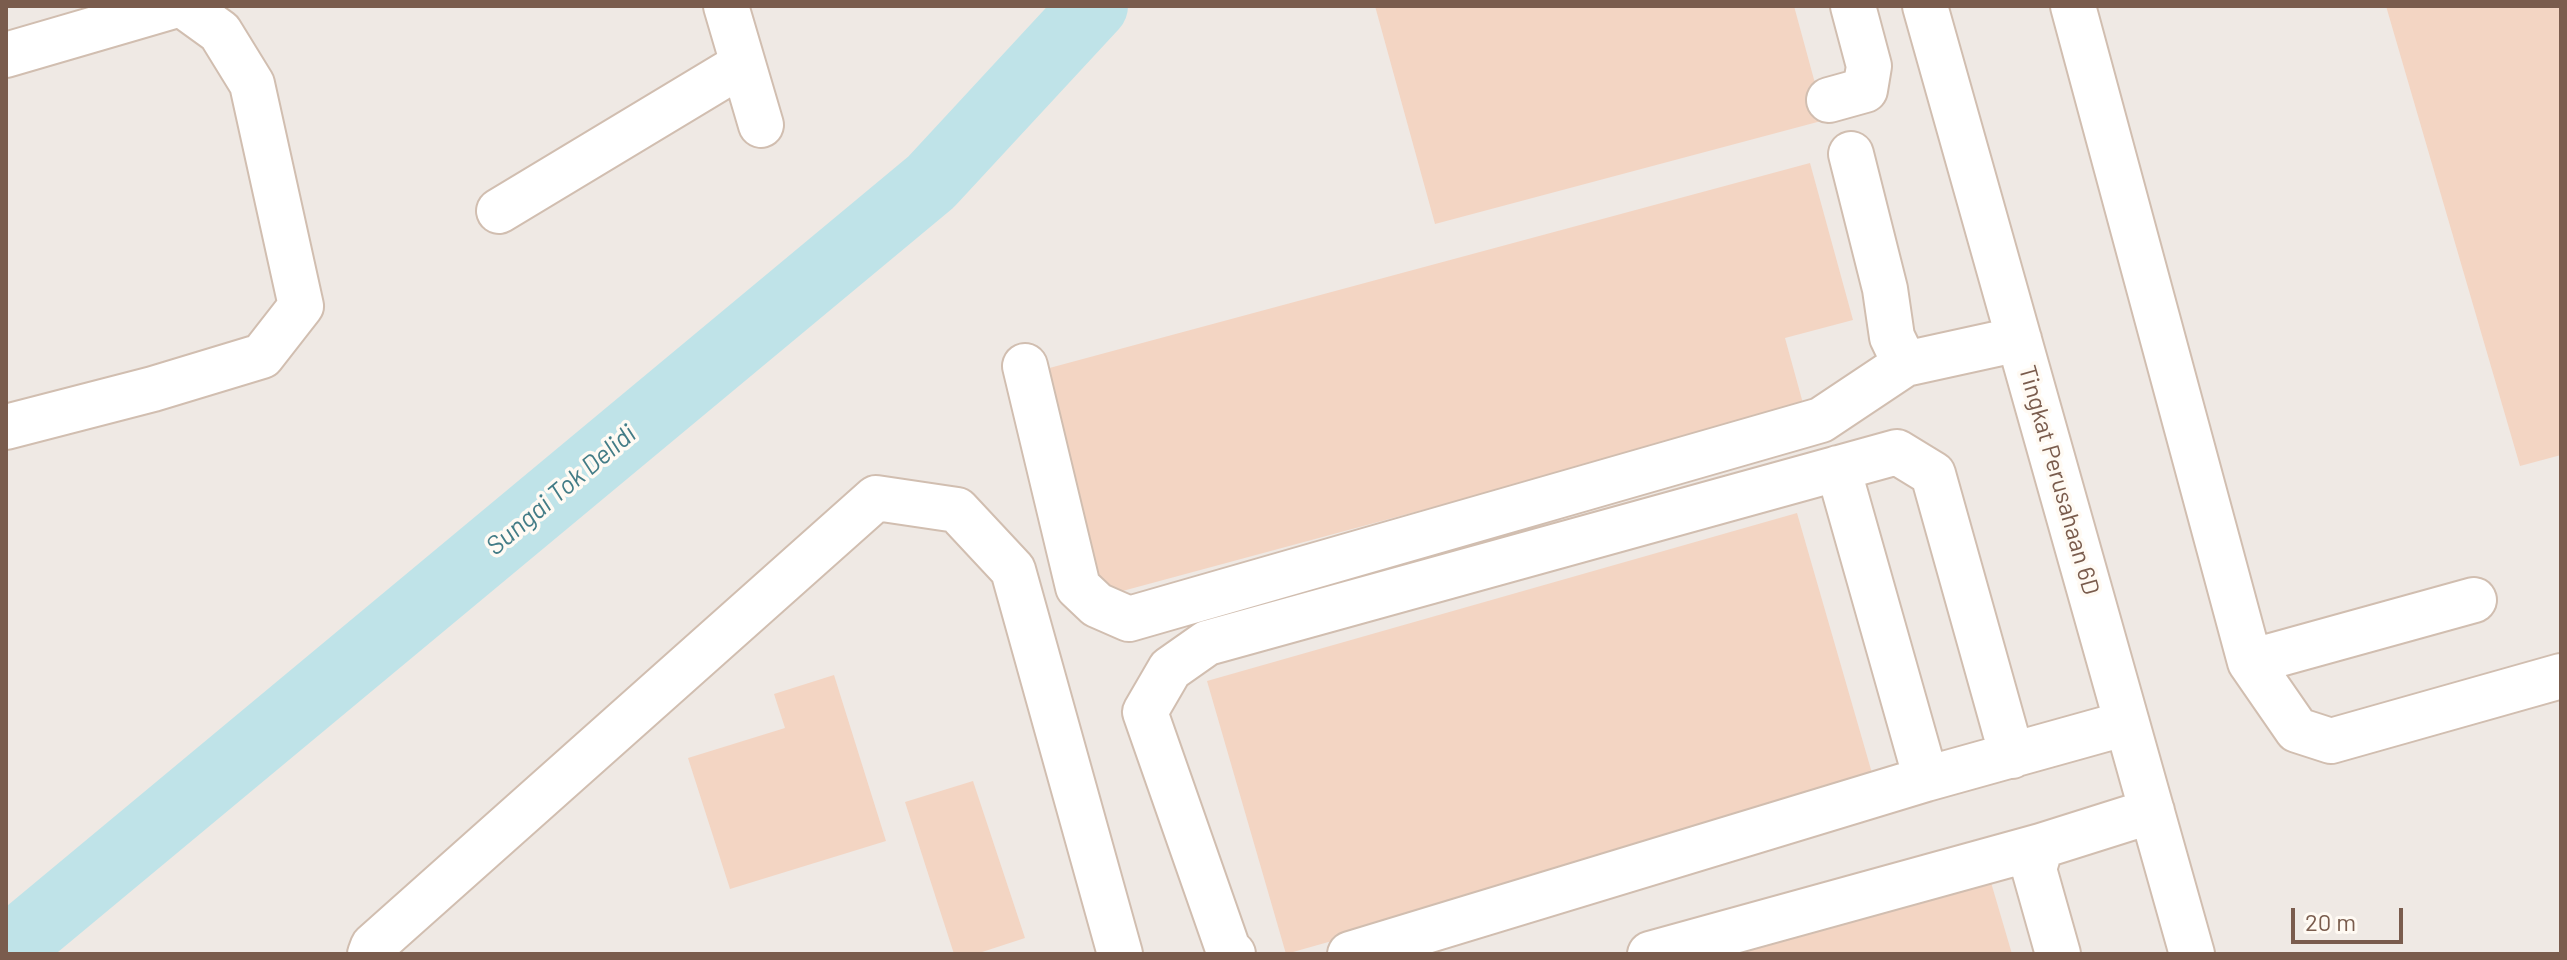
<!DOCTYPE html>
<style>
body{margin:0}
#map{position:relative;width:2567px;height:960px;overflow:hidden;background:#fdf6ec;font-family:Barlow,sans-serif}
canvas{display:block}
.frame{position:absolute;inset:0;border:8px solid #7a5c4d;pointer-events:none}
.scale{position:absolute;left:2291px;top:908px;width:112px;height:36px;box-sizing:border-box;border:4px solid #7a5c4d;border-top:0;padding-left:10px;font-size:24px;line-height:28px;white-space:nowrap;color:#7a5c4d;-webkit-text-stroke:6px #fffaf3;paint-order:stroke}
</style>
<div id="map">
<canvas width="2567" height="960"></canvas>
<div class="frame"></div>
<div class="scale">20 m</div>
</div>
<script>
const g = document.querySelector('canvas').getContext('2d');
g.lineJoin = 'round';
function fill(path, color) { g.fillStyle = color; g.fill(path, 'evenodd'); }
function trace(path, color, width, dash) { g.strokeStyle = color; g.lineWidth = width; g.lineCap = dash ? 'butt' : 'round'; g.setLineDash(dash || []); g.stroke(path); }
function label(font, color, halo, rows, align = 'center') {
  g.font = font + ' Barlow,sans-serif'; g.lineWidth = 7; g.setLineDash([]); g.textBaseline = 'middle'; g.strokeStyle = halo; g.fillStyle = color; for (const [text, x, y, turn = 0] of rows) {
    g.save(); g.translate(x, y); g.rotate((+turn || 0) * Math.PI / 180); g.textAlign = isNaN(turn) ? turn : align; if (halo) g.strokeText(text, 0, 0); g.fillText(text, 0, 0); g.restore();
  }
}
fill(new Path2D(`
 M6,6H2561V954H6Z`), '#efe9e4');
trace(new Path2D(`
 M6,951L931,182L1094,6`), '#bfe3e8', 68);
fill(new Path2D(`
 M1375,6H1794L1825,120L1435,224Z
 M2386,6H2561V455L2520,466Z
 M1810,163L1853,320L1785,338L1804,407L1104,596L1042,370Z
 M1797,513L1876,787L1286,954L1207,681Z
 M834,675L886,841L730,889L688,758L785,728L774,694Z
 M973,781L1025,938L976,954H954L905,802Z
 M1990,879L2012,954H1727Z`), '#f3d5c3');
const minor = new Path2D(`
 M726,6L761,125
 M1925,6L2192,954
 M2073,6L2250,662L2297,730L2331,741L2561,676
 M6,55L174,6
 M1829,100L1865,90L1869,66L1853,6
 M1851,154L1885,289L1892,337L1905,364L2019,339
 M499,211L743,64
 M1025,366L1078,587L1097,605L1129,619L1821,420L1905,364
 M6,427L153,389L262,356L301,306L252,84L220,32L184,6
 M1838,468L1926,779
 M2250,662L2474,600
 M370,954L373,946L876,498L957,510L1013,570L1120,954
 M1233,954L1229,952L1145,712L1170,669L1207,643L1897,452L1933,474L2012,756
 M1350,954L1926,779L2127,723
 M1650,954L2041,846
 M2058,954L2034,869L2041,846L2152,811`);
trace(minor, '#d1beb0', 48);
trace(minor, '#fff', 44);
label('24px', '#7a5c4d', '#fffaf3', [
 ["Tingkat Perusahaan 6D",2059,480,74]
]);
label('italic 26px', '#437c86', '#fffaf3', [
 ["Sungai Tok Delidi",561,490,-40]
]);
</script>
